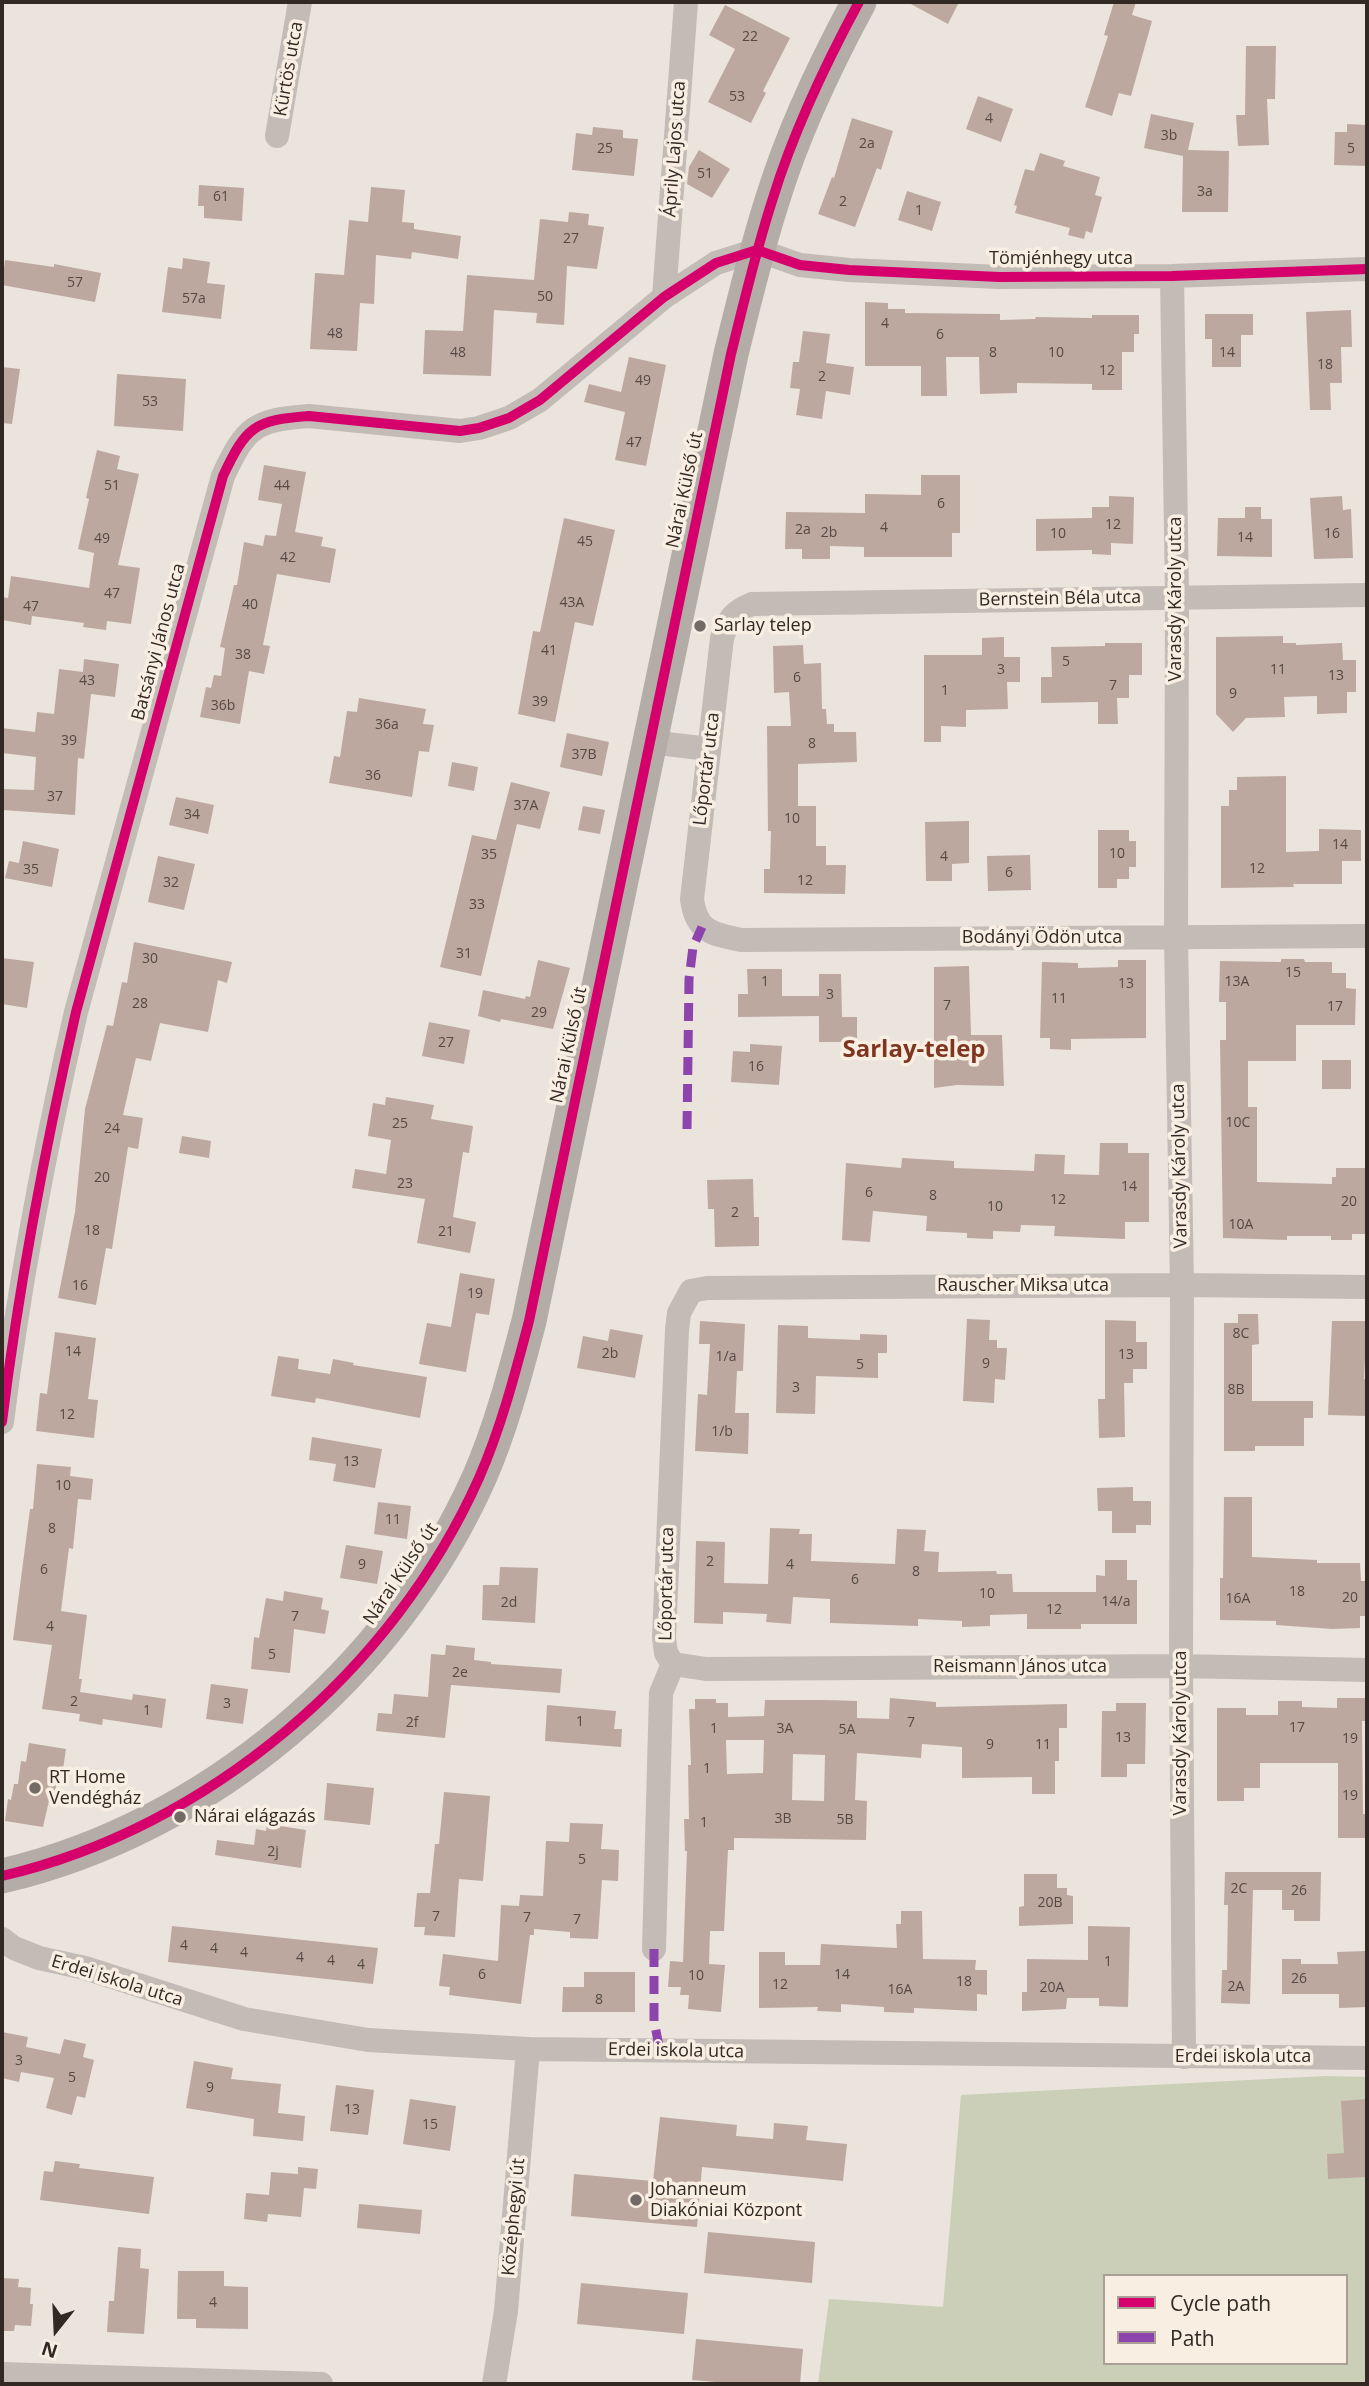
<!DOCTYPE html>
<meta charset="utf-8">
<style>
body{margin:0}
#map{position:relative;width:1369px;height:2386px;overflow:hidden;background:#eae4dd;font-family:"Open Sans",sans-serif}
canvas{display:block}
.frame{position:absolute;inset:0;border:4px solid #322925;pointer-events:none}
.legend{position:absolute;left:1103px;top:2274px;width:245px;height:91px;box-sizing:border-box;background:#f8eee2;border:2px solid #a99f96;margin:0;padding:9px 12px;list-style:none;font-size:21px;color:#322925}
.legend li{display:flex;align-items:center;gap:14px;height:35px}
.legend b{width:35px;border:2px solid #a99f96}
.north{position:absolute;left:21px;top:2295px;width:70px;height:70px;-webkit-text-stroke:5px #f8eee2;paint-order:stroke;rotate:198deg;font-size:19px;font-weight:700;line-height:28px;text-align:center;color:#322925}
.north::after{content:'';display:block;margin:auto;width:24px;height:32px;background:#322925;clip-path:polygon(50% 0,100% 100%,50% 72%,0 100%)}
</style>
<div id="map">
<canvas width="1369" height="2386"></canvas>
<div class="frame"></div>
<ul class="legend">
<li><b style="height:9px;background:#d6006c"></b>Cycle path</li>
<li><b style="height:9px;background:#8e44ad"></b>Path</li>
</ul>
<div class="north">N</div>
</div>
<script>
const g = document.querySelector('canvas').getContext('2d');
g.lineJoin = 'round';
function fill(path, color) { g.fillStyle = color; g.fill(path, 'evenodd'); }
function trace(path, color, width, dash) { g.strokeStyle = color; g.lineWidth = width; g.lineCap = dash ? 'butt' : 'round'; g.setLineDash(dash || []); g.stroke(path); }
function label(font, color, halo, rows, align = 'center') {
  g.font = font + ' "Open Sans",sans-serif'; g.lineWidth = 7; g.setLineDash([]); g.textBaseline = 'middle'; g.strokeStyle = halo; g.fillStyle = color; for (const [text, x, y, turn = 0] of rows) {
    g.save(); g.translate(x, y); g.rotate((+turn || 0) * Math.PI / 180); g.textAlign = isNaN(turn) ? turn : align; if (halo) g.strokeText(text, 0, 0); g.fillText(text, 0, 0); g.restore();
  }
}
fill(new Path2D(`
 M1325,2076L1367,2077V2384H818L829,2299L943,2307L961,2095ZM1105,2276H1346V2363H1105Z`), '#cbcfb7');
fill(new Path2D(`
 M907,2H959L948,24Z
 M1114,2H1136L1132,15L1152,21L1131,96L1119,93L1112,116L1085,107L1108,36L1104,35Z
 M725,5L790,38L763,91L766,93L751,123L708,102L735,49L709,35Z
 M1246,46H1276L1275,99H1267L1269,145L1238,146L1236,115H1245Z
 M978,96L1013,109L1001,142L966,129Z
 M1151,114L1194,123L1188,150L1229,151L1228,212H1182L1183,156L1144,148Z
 M852,118L893,131L881,170L877,168L855,227L818,214L832,177L834,178Z
 M1347,124L1367,125V166L1334,165L1335,132H1347Z
 M593,127L623,130V138L638,139L634,176L572,170L576,133L592,135Z
 M699,150L730,169L712,198L687,184L689,167Z
 M1040,153L1065,161L1063,166L1100,177L1095,195L1102,197L1092,233L1086,231L1084,239L1068,235L1070,228L1015,213L1017,206L1014,205L1025,169L1034,171Z
 M199,185L244,188L242,221L204,218V206H198Z
 M371,187L405,190L402,222L414,223V229L461,236L458,259L412,252L411,259L376,255L374,304L360,303L357,351L310,349L315,273L344,275L349,220L368,222Z
 M907,191L941,202L932,231L898,220Z
 M569,212L589,214L588,225L604,227L597,269L567,266L564,325L536,323L537,313L494,310L491,376L423,374L425,330L463,331L467,275L534,280L540,219L568,222Z
 M183,258L210,262L207,283L225,285L221,319L162,312L168,267L182,269Z
 M5,260L54,267V264L101,273L95,302L2,285Z
 M865,302L888,303V309H905V313L1000,314V320L1035,319L1036,317L1092,318V315H1139V334H1134V352H1122V390H1092V384L1017,383V393L980,394L979,357H946L947,396H921V366H865Z
 M1351,310L1352,347H1341L1342,383H1330L1331,410H1310L1306,312Z
 M1205,314H1253V335H1241V367H1212V339H1205Z
 M803,331L830,334L826,363L854,367L850,395L826,391L822,419L796,415L800,389L790,388L793,362H799Z
 M629,357L666,365L646,466L615,460L625,412L584,402L589,384L621,392Z
 M2,367L20,369L12,424L2,423Z
 M117,374L186,379L183,431L114,426Z
 M97,450L120,456L117,469L139,474L118,565L140,568L131,624L107,621L106,630L83,627L84,623L32,616L31,625L2,620V597L8,598L11,576L89,588L94,553L78,549L89,499L86,498Z
 M264,465L306,472L295,532L323,537L321,546L336,549L330,583L277,574L263,645L270,646L264,674L249,671L240,724L200,717L206,687L211,688L214,675L221,676L225,648L220,647L234,585H237L244,542L263,546L265,535L276,536L282,504L258,500Z
 M921,475H960V533H952V557H864V547L830,546V559H802V549H785L786,512L865,513V494L921,495Z
 M1109,496L1134,497L1133,544L1111,543V555L1092,554V550L1036,551V519L1092,518V507H1109Z
 M1342,496L1343,510L1351,509L1353,558L1314,559L1310,498Z
 M1245,507H1261V519H1272V557L1217,556L1218,518H1245Z
 M564,518L615,530L593,626L575,622L555,722L518,714L533,631L540,632Z
 M1283,636V643H1296V645L1342,643L1343,660H1356V692H1347V713L1317,714V696L1284,697L1285,717L1246,718L1233,732L1216,714V637Z
 M1004,637V657H1020V682H1007L1008,709L966,710V727L941,726V742H924V655H982V638Z
 M1105,643H1142V675H1129V698H1117L1118,724H1098V702L1041,703V677H1052L1051,647L1105,646Z
 M803,645L804,664L821,663L822,709H826L827,724H834V732H856L857,762L798,764V806H816V846H826V865H846L845,894L764,893V869H770L771,831H768L767,726H791L789,692L774,693L773,646Z
 M84,659L119,664L115,697L91,694L84,759L78,758L75,815L2,810V789L34,790L36,757L2,753V728L35,732L37,712L54,714L59,669L83,672Z
 M359,698L426,709L423,724L434,725L429,752L419,751L412,797L329,783L334,756L340,757L347,711L357,712Z
 M567,733L609,742L602,776L560,767Z
 M452,762L478,767L474,791L448,786Z
 M1286,776V852L1319,851V829L1361,830V861H1342V884H1293L1294,887L1221,888V806H1229V790H1237V777Z
 M511,782L550,792L540,829L517,824L481,976L440,967L472,835L496,840Z
 M176,797L214,805L208,834L169,825Z
 M583,806L605,810L600,834L578,830Z
 M969,821V863L952,864V881H926L925,822Z
 M1098,830H1129V841H1136V867H1129V879H1117V888H1098Z
 M23,841L59,849L52,887L5,878L9,861L19,863Z
 M1030,855L1031,890L988,891L987,856Z
 M158,856L195,864L184,910L148,902Z
 M134,942L232,962L227,983L218,980L208,1032L160,1023L151,1061L136,1058L123,1115L143,1118L138,1149L128,1147L112,1249L106,1248L96,1305L58,1298L75,1212L85,1109L107,1025L113,1026L122,982L127,983Z
 M2,958L34,962L27,1008L2,1004Z
 M1281,959H1304L1305,962H1332V973H1346V988L1356,989L1355,1025H1296V1061H1248V1107H1257V1182L1332,1184V1177H1336V1168H1367V1234H1352V1240H1331V1236H1287V1240L1223,1238L1220,1040H1226V1002H1219L1220,961L1281,962Z
 M538,960L570,968L553,1029L501,1019L500,1022L478,1016L483,990L525,999L526,996L530,997Z
 M1118,960H1146V1038L1071,1039V1050L1050,1049V1038H1040L1042,962L1078,963V968L1118,967Z
 M969,966L971,1035H1002L1004,1086L957,1085L934,1088V967Z
 M747,969H782V996H819V974H841L842,1017H857V1042H819V1016L738,1017V994H748Z
 M429,1022L470,1030L464,1064L422,1056Z
 M750,1044L782,1046L779,1085L731,1082L733,1051L750,1052Z
 M1322,1060H1351V1089H1322Z
 M386,1097L434,1105L431,1119L473,1126L469,1153L463,1152L453,1217L476,1222L470,1253L417,1243L425,1199L352,1188L355,1169L386,1174L391,1140L368,1136L373,1103L385,1105Z
 M182,1136L211,1141L209,1158L179,1153Z
 M1100,1143H1128V1153H1149V1222H1125V1239L1054,1236L1055,1226L1021,1225L1020,1232L993,1231V1239L967,1238V1233L926,1231L927,1216L873,1211L870,1242L842,1240L846,1163L901,1168L902,1158L954,1161V1168L1034,1171L1035,1154L1065,1155L1064,1174L1099,1175Z
 M753,1179L754,1217H759V1246L715,1247L714,1209H708L707,1180Z
 M460,1273L495,1279L489,1315L476,1313L466,1372L419,1364L427,1323L451,1327Z
 M1238,1314H1258L1259,1344L1252,1345V1401H1313V1418H1304V1446H1255V1451H1224V1323H1238Z
 M967,1319L990,1320L989,1340H997V1348H1007L1005,1380L995,1379L994,1403L963,1401Z
 M1105,1320L1136,1321V1342H1147V1369H1133V1383H1124L1125,1437L1099,1438L1098,1399H1105Z
 M700,1321L745,1324L743,1371H737L735,1413H749L748,1454L695,1451L698,1394L707,1395L710,1344H699Z
 M1332,1321H1367L1364,1379H1367V1416L1328,1415Z
 M778,1325L808,1326V1338L860,1340V1334L887,1335V1353H878V1378L816,1376L815,1414L776,1413Z
 M610,1329L643,1335L635,1378L577,1368L583,1336L608,1341Z
 M55,1332L96,1338L88,1399L98,1400L94,1438L36,1431L40,1393L47,1394Z
 M278,1356L299,1359L298,1369L330,1374L333,1359L354,1363L353,1365L427,1377L420,1418L316,1398L315,1403L271,1396Z
 M312,1437L382,1449L375,1488L333,1481L336,1464L309,1460Z
 M37,1464L71,1467L70,1476L93,1479L91,1500L78,1499L73,1549L69,1548L61,1611L87,1615L79,1679H82L80,1692L132,1700L133,1694L166,1699L162,1728L103,1719L102,1725L79,1721L80,1714L42,1709L52,1645L13,1640L30,1509H33Z
 M1133,1487V1501H1151V1525H1136V1533H1112V1511H1098L1097,1488Z
 M1224,1497H1252V1557L1317,1560V1563H1360L1361,1581H1367V1616H1360V1628L1332,1629L1276,1625V1621L1220,1620V1578H1223Z
 M378,1502L411,1506L407,1539L374,1534Z
 M770,1528L800,1529L799,1534H812L811,1561L895,1564L897,1529L926,1530L924,1551L939,1552L938,1572L996,1571L997,1574H1012L1013,1592H1096V1575L1105,1576V1560H1127V1580H1137V1624H1081V1629H1027V1614L990,1615V1626L962,1627V1621L918,1619V1626L830,1623V1599L793,1597L791,1624L766,1622L767,1614L723,1612V1624L694,1623L696,1541L725,1542L724,1583L768,1584Z
 M346,1545L383,1551L377,1584L340,1578Z
 M500,1567L538,1568L535,1623L482,1620L483,1585H499Z
 M284,1591L323,1598L321,1609L329,1611L325,1634L294,1629L290,1673L251,1669L254,1637L259,1638L266,1598L283,1601Z
 M446,1645L475,1648L474,1660L491,1662V1664L562,1669L560,1693L451,1685L445,1738L376,1731L378,1713L392,1714L394,1694L428,1697L431,1654L445,1655Z
 M211,1684L248,1689L243,1724L206,1719Z
 M890,1698L936,1702V1707L1067,1704V1728H1059V1761H1055V1794H1032V1777L962,1778V1747L922,1744L921,1758L857,1753L855,1800L867,1801L866,1840L734,1838V1850H728L724,1931H710L709,1964L725,1965L721,2012L688,2009L689,1995H680L681,1987H668L670,1961L683,1962L687,1851H685L684,1819H689L688,1765H691L689,1709H695V1699H716V1703H728V1717L764,1716L765,1700H826L857,1701V1718L889,1719ZM726,1740H764L763,1773L727,1774ZM793,1754L825,1755L824,1801L792,1800Z
 M1337,1698H1367V1721H1362L1363,1814H1367V1838H1338V1763H1260V1788H1244V1801H1217V1708H1246V1715H1278V1701H1302V1707L1337,1708Z
 M1116,1703H1146L1145,1764H1127V1777H1101L1102,1711H1116Z
 M547,1705L616,1711L614,1729H622L621,1747L545,1741Z
 M29,1743L66,1749L63,1769L59,1768L55,1792H51L43,1827L5,1821L8,1799L11,1800L14,1784H18L21,1761L26,1762Z
 M327,1783L374,1788L370,1825L324,1820Z
 M444,1792L490,1796L483,1881L459,1879L455,1937L424,1935L425,1927H414L417,1893H430L435,1844H439Z
 M570,1823L603,1824L601,1849L619,1850L618,1881L602,1880L598,1939L570,1938V1932L534,1929V1935H530L521,2004L449,1995L450,1987L439,1986L443,1954L498,1961L501,1905L519,1906L520,1895L543,1896L546,1841L569,1842Z
 M267,1824L306,1830L301,1868L215,1855L217,1840L254,1845L256,1829L266,1831Z
 M1225,1872H1321L1320,1921H1294V1910H1282V1890H1253L1250,2004L1221,2003L1222,1970H1227L1228,1905H1224Z
 M1024,1874H1057V1888H1067V1895L1073,1896V1924L1019,1926V1907L1024,1906Z
 M901,1911H922L923,1959L976,1960L975,1970H987V1995L977,1994V2011L914,2008V2013L884,2012V2007L841,2004V2012L817,2011L818,2007L759,2008V1952H785V1965H820L821,1944L897,1948L896,1924H901Z
 M172,1926L378,1948L373,1984L168,1962Z
 M1088,1926L1130,1927L1128,2007L1099,2006V1998H1067L1066,2009L1022,2011V1992H1027V1959L1088,1960Z
 M1367,1951V2007L1339,2008V1994H1282V1959H1301V1964H1338L1337,1952Z
 M584,1972H635V2012H562L563,1987H584Z
 M2,2032L28,2037L26,2047L60,2054L64,2039L86,2044L83,2057L94,2060L85,2098L77,2096L72,2115L46,2108L54,2078L21,2072L19,2082L2,2078Z
 M194,2061L233,2068L231,2079L281,2084L278,2113L305,2116L303,2141L253,2136L254,2119L186,2108Z
 M336,2085L374,2090L368,2135L330,2131Z
 M410,2099L456,2106L450,2151L403,2144Z
 M1367,2099V2177L1328,2179L1327,2154L1344,2153L1341,2101Z
 M660,2117L737,2125L736,2136L773,2139L774,2123L808,2126L806,2140L847,2144L843,2181L702,2167L697,2227L571,2216L574,2174L653,2181Z
 M55,2161L80,2164L79,2168L154,2177L149,2214L40,2200L44,2171L53,2172Z
 M298,2167L318,2169L316,2189L304,2188L301,2217L268,2214L267,2222L244,2219L246,2193L269,2195L271,2172L298,2174Z
 M359,2204L422,2210L420,2234L357,2228Z
 M708,2232L815,2242L812,2283L704,2273Z
 M118,2247L141,2249L140,2268L149,2269L144,2334L107,2332L109,2301H114Z
 M178,2271H224V2286L248,2287V2329L196,2328V2319H177Z
 M2,2278L19,2279L18,2287L31,2288L30,2304H33L31,2326L15,2325L14,2331H2Z
 M581,2283L688,2293L684,2334L577,2324Z
 M696,2339L803,2349L800,2384H739L692,2380Z`), '#bda89f');
trace(new Path2D(`
 M277,136L300,2
 M1172,276L1177,596L1176,937L1182,1285L1181,1666L1184,2057
 M664,297L686,2
 M1367,595L752,604C733,612 729,618 722,638L692,899C696,931 711,934 741,940L1367,936
 M650,742L709,749
 M2,1422C19,1284 45,1148 76,1012L223,476C246,427 254,420 309,416L460,431L479,428L509,418L540,400L664,297L716,263L757,250L800,265L849,270L999,277L1172,276L1367,269
 M673,1664L666,1653L664,1638L677,1330L679,1313L691,1291L707,1288L1182,1285L1367,1287
 M673,1664L706,1669L1181,1666L1367,1670
 M2,1939L14,1948L39,1958L85,1968L244,2019L368,2040L528,2049L1367,2058
 M654,1949L661,1693L673,1664
 M2,2374L321,2384
 M494,2384L506,2311L528,2049`), '#c2bbb6', 24);
trace(new Path2D(`
 M2,1876C208,1828 393,1671 479,1478C501,1428 515,1374 529,1321L731,354C744,302 756,250 773,198C794,130 825,65 859,2`), '#b3aca7', 35);
trace(new Path2D(`
 M687,1129L689,979L693,947L702,927
 M654,1949V2021L660,2051`), '#8e44ad', 9, [18, 9]);
trace(new Path2D(`
 M2,1422C19,1284 45,1148 76,1012L223,476C246,427 254,420 309,416L460,431L479,428L509,418L540,400L664,297L716,263L757,250L800,265L849,270L999,277L1172,276L1367,269
 M2,1876C208,1828 393,1671 479,1478C501,1428 515,1374 529,1321L731,354C744,302 756,250 773,198C794,130 825,65 859,2`), '#d6006c', 10);
for (const [x, y, r, color] of [
 [700,626,7,"#726a65"],
 [35,1788,7,"#726a65"],
 [180,1817,7,"#726a65"],
 [636,2200,7,"#726a65"]
]) { const dot = new Path2D(); dot.arc(x, y, r, 0, 2 * Math.PI); g.fillStyle = color; g.fill(dot); trace(dot, '#f8eee2', 2.5); }
label('14px', '#554944', null, [
 ["22",750,37],
 ["53",737,97],
 ["4",989,119],
 ["3b",1169,136],
 ["2a",867,144],
 ["25",605,149],
 ["5",1351,149],
 ["51",705,174],
 ["3a",1205,192],
 ["61",221,197],
 ["2",843,202],
 ["1",919,211],
 ["27",571,239],
 ["57",75,283],
 ["50",545,297],
 ["57a",194,299],
 ["4",885,324],
 ["48",335,334],
 ["6",940,335],
 ["48",458,353],
 ["8",993,353],
 ["10",1056,353],
 ["14",1227,353],
 ["18",1325,365],
 ["12",1107,371],
 ["2",822,377],
 ["49",643,381],
 ["53",150,402],
 ["47",634,443],
 ["51",112,486],
 ["44",282,486],
 ["6",941,504],
 ["12",1113,525],
 ["4",884,528],
 ["2a",803,530],
 ["2b",829,533],
 ["10",1058,534],
 ["16",1332,534],
 ["14",1245,538],
 ["49",102,539],
 ["45",585,542],
 ["42",288,558],
 ["47",112,594],
 ["43A",572,603],
 ["40",250,605],
 ["47",31,607],
 ["41",549,651],
 ["38",243,655],
 ["5",1066,662],
 ["3",1001,670],
 ["11",1278,670],
 ["13",1336,676],
 ["6",797,678],
 ["43",87,681],
 ["7",1113,686],
 ["1",945,691],
 ["9",1233,694],
 ["39",540,702],
 ["36b",223,706],
 ["36a",387,725],
 ["39",69,741],
 ["8",812,744],
 ["37B",584,755],
 ["36",373,776],
 ["37",55,797],
 ["37A",526,806],
 ["34",192,815],
 ["10",792,819],
 ["14",1340,845],
 ["10",1117,854],
 ["35",489,855],
 ["4",944,857],
 ["12",1257,869],
 ["35",31,870],
 ["6",1009,873],
 ["12",805,881],
 ["32",171,883],
 ["33",477,905],
 ["31",464,954],
 ["30",150,959],
 ["15",1293,973],
 ["1",765,982],
 ["13A",1237,982],
 ["13",1126,984],
 ["3",830,995],
 ["11",1059,999],
 ["28",140,1004],
 ["7",947,1006],
 ["17",1335,1007],
 ["29",539,1013],
 ["27",446,1043],
 ["16",756,1067],
 ["10C",1238,1123],
 ["25",400,1124],
 ["24",112,1129],
 ["20",102,1178],
 ["23",405,1184],
 ["14",1129,1187],
 ["6",869,1193],
 ["8",933,1196],
 ["12",1058,1200],
 ["20",1349,1202],
 ["10",995,1207],
 ["2",735,1213],
 ["10A",1241,1225],
 ["18",92,1231],
 ["21",446,1232],
 ["16",80,1286],
 ["19",475,1294],
 ["8C",1241,1334],
 ["14",73,1352],
 ["2b",610,1354],
 ["13",1126,1355],
 ["1/a",726,1357],
 ["9",986,1364],
 ["5",860,1365],
 ["3",796,1388],
 ["8B",1236,1390],
 ["12",67,1415],
 ["1/b",722,1432],
 ["13",351,1462],
 ["10",63,1486],
 ["11",393,1520],
 ["8",52,1529],
 ["2",710,1562],
 ["9",362,1565],
 ["4",790,1565],
 ["6",44,1570],
 ["8",916,1572],
 ["6",855,1580],
 ["18",1297,1592],
 ["10",987,1594],
 ["20",1350,1598],
 ["16A",1238,1599],
 ["14/a",1116,1602],
 ["2d",509,1603],
 ["12",1054,1610],
 ["7",295,1617],
 ["4",50,1627],
 ["5",272,1655],
 ["2e",460,1673],
 ["2",74,1702],
 ["3",227,1704],
 ["1",147,1711],
 ["1",580,1722],
 ["2f",412,1723],
 ["7",911,1723],
 ["17",1297,1728],
 ["1",714,1729],
 ["3A",785,1729],
 ["5A",847,1730],
 ["13",1123,1738],
 ["19",1350,1739],
 ["9",990,1745],
 ["11",1043,1745],
 ["1",707,1769],
 ["19",1350,1796],
 ["3B",783,1819],
 ["5B",845,1820],
 ["1",704,1823],
 ["2j",273,1852],
 ["5",582,1860],
 ["2C",1239,1889],
 ["26",1299,1891],
 ["20B",1050,1903],
 ["7",436,1917],
 ["7",527,1918],
 ["7",577,1920],
 ["4",184,1946],
 ["4",214,1949],
 ["4",244,1953],
 ["4",300,1958],
 ["4",331,1961],
 ["1",1108,1962],
 ["4",361,1965],
 ["6",482,1975],
 ["14",842,1975],
 ["10",696,1976],
 ["26",1299,1979],
 ["18",964,1982],
 ["12",780,1985],
 ["2A",1236,1987],
 ["20A",1052,1988],
 ["16A",900,1990],
 ["8",599,2000],
 ["3",19,2061],
 ["5",72,2078],
 ["9",210,2088],
 ["13",352,2110],
 ["15",430,2125],
 ["4",213,2303]
]);
label('18px', '#322925', '#f8eee2', [
 ["Kürtös utca",289,69,-80],
 ["Áprily Lajos utca",675,149,-86],
 ["Tömjénhegy utca",1061,259],
 ["Nárai Külső út",685,490,-78],
 ["Bernstein Béla utca",1060,599,-1],
 ["Varasdy Károly utca",1176,599,-90],
 ["Batsányi János utca",159,642,-75],
 ["Lőportár utca",707,769,-83],
 ["Bodányi Ödön utca",1042,938],
 ["Nárai Külső út",569,1045,-78],
 ["Varasdy Károly utca",1180,1166,-91],
 ["Rauscher Miksa utca",1023,1286],
 ["Nárai Külső út",401,1574,-56],
 ["Lőportár utca",667,1584,-89],
 ["Reismann János utca",1020,1667],
 ["Varasdy Károly utca",1181,1733,-90],
 ["Erdei iskola utca",117,1981,17],
 ["Erdei iskola utca",676,2051,1],
 ["Erdei iskola utca",1243,2057],
 ["Középhegyi út",514,2217,-85]
]);
label('18px', '#322925', '#f8eee2', [
 ["Sarlay telep",714,626],
 ["RT Home",49,1778],
 ["Vendégház",49,1799],
 ["Nárai elágazás",194,1817],
 ["Johanneum",650,2190],
 ["Diakóniai Központ",650,2211]
], 'left');
label('bold 24px', '#7f3621', '#f8eee2', [
 ["Sarlay-telep",914,1050]
]);
</script>
